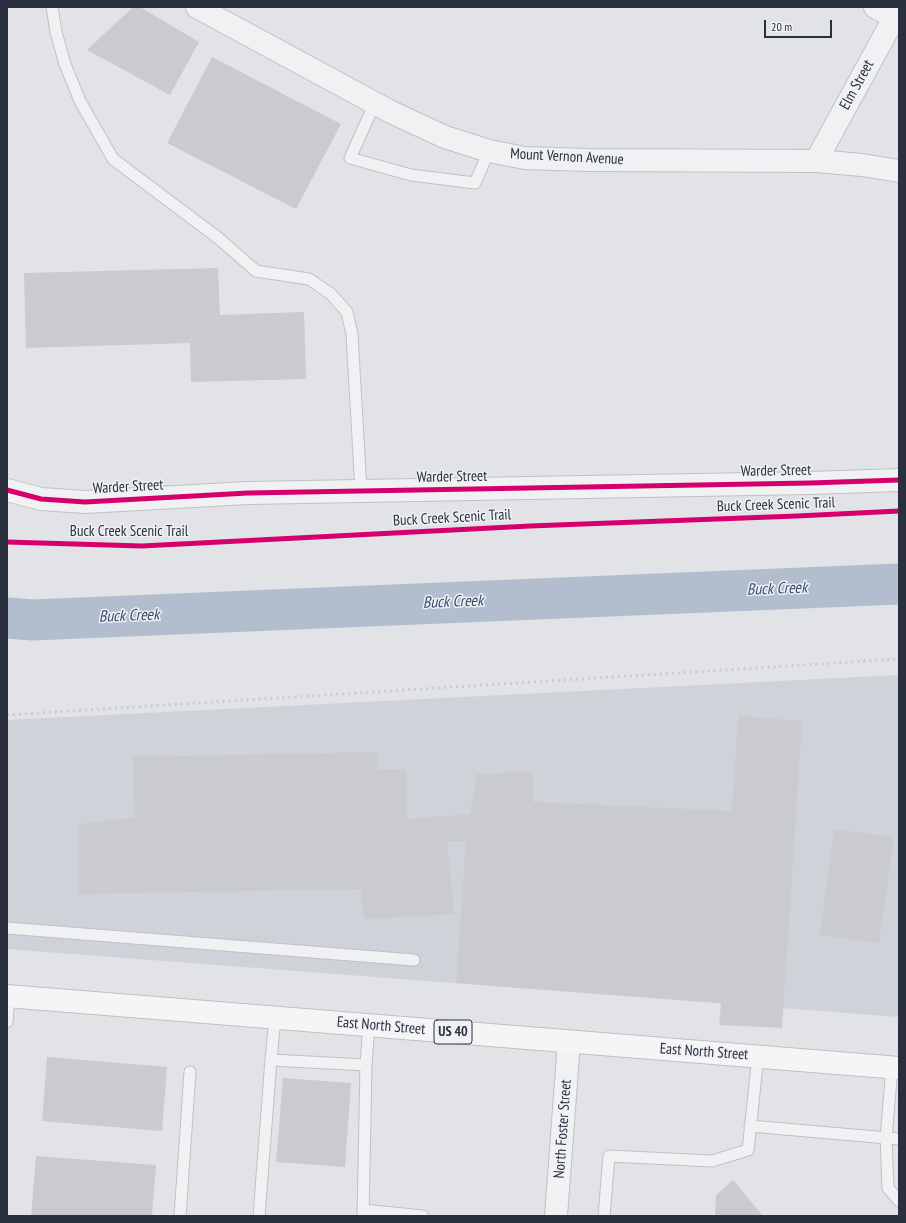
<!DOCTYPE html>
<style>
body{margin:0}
#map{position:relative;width:906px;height:1223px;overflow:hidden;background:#e2e3e6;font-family:"PT Sans Narrow",sans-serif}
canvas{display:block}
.frame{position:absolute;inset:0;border:8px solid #2a303d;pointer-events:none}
.scale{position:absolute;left:764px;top:20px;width:68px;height:18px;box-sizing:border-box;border:2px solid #2a303d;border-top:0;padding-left:5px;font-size:12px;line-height:14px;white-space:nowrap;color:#2a303d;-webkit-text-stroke:3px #eff1f5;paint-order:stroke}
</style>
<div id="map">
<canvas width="906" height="1223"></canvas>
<div class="frame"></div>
<div class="scale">20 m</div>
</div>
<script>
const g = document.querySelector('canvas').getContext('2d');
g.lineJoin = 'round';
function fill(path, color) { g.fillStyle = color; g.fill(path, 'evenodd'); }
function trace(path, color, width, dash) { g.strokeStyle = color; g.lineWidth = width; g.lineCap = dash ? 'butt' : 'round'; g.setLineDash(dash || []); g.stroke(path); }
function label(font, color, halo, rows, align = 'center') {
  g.font = font + ' "PT Sans Narrow",sans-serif'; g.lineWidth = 3; g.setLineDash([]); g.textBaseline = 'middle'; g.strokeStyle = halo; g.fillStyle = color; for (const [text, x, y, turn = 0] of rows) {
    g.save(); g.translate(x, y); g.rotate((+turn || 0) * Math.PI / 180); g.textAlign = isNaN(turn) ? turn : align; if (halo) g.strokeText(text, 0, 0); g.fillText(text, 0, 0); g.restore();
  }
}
fill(new Path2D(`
 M899,675V1017L7,949V720Z`), '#d0d2d9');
trace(new Path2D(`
 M7,618L33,620L899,584`), '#b2bece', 41);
fill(new Path2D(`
 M133,7H140L199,42L170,95L87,50Z
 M212,57L341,124L296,209L167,143Z
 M218,268L220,315L304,312L306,379L191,382L190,343L26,348L24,273Z
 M738,716L802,721L782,1028L719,1025L721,1003L456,983L466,841H447L454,914L364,919L361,889L79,894L78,824L134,818L133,757L377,752V769H406L407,819L470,814L477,774L533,772V802L732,811Z
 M834,829L894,837L879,943L820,935Z
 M47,1057L167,1067L162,1131L42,1121Z
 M283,1078L351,1083L345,1167L276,1162Z
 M36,1156L156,1165L152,1216H31Z
 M733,1180L763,1216H715L716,1195Z`), '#cacbce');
const lane = new Path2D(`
 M52,7L56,32L65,64L80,101L113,159L217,237L256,271L309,279L331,294L347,312L352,334L361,491
 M375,103L350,158L411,175L475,183L489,151
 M7,928L414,960
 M7,1022L9,996
 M271,1060L275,1017
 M366,1065L369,1025
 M892,1067L886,1138L888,1188L899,1201
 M750,1126L899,1139
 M363,1210L423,1216
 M180,1216L190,1072
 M259,1216L271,1060L366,1065L363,1216
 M604,1216L609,1156L712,1161L748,1150L758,1056`);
const street = new Path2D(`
 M197,7L391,112L445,137L489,151L525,158L587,160L816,161L862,165L899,171
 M875,7L894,17
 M816,161L899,9
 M7,490L41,499L85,502L248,493L810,483L899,480
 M556,1216L569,1042`);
const primary = new Path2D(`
 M7,996L899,1068`);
trace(lane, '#c0c1c4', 13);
trace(street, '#c0c1c4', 24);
trace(primary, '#bec0c3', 24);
trace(lane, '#f0f1f3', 11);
trace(street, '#f0f1f3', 22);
trace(primary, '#f5f5f6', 22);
trace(new Path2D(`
 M7,715L899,659`), '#cacbcd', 3, [2, 4]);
trace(new Path2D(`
 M7,490L41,499L85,502L248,493L810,483L899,480
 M7,542L142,546L530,526L797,516L899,511`), '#d6006c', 5);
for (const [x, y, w] of [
 [453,1032,38]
]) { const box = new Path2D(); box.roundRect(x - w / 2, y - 12, w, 24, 3); g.fillStyle = '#eff1f5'; g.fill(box); trace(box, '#2a303d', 1); }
label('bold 14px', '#2a303d', null, [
 ["US 40",453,1032]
]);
label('15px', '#2a303d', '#eff1f5', [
 ["Elm Street",857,85,-61],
 ["Mount Vernon Avenue",567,157,3],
 ["Warder Street",776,471,-1],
 ["Warder Street",452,477,-1],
 ["Warder Street",128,487,-3],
 ["Buck Creek Scenic Trail",776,505,-2],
 ["Buck Creek Scenic Trail",452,518,-3],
 ["Buck Creek Scenic Trail",129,532],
 ["East North Street",381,1026,5],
 ["East North Street",704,1052,4],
 ["North Foster Street",563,1129,-86]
]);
label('italic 16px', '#384c6d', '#eff1f5', [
 ["Buck Creek",777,589,-2],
 ["Buck Creek",453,602,-2],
 ["Buck Creek",129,616,-2]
]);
</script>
